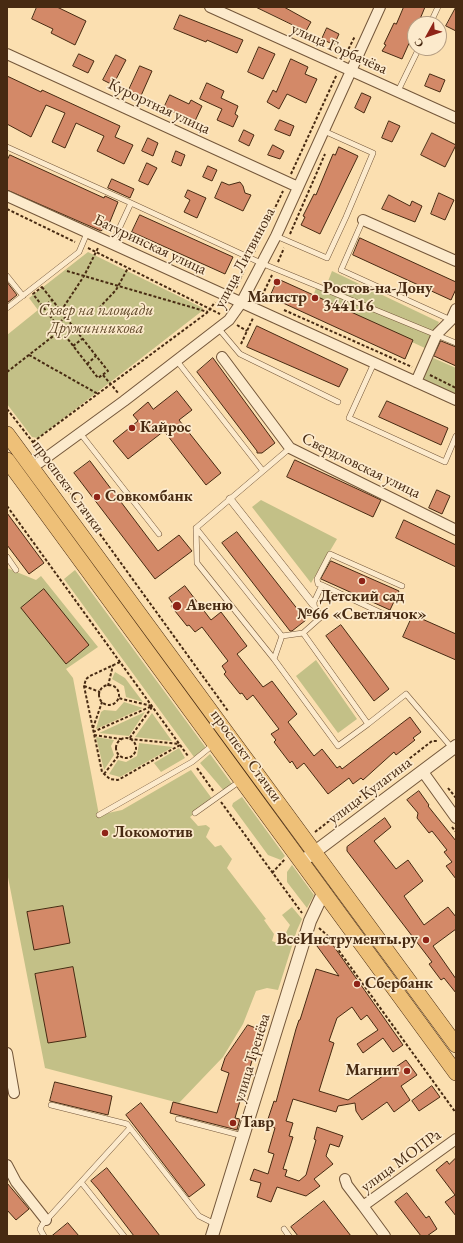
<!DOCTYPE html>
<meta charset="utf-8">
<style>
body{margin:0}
#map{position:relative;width:463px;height:1243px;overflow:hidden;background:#fbdfb0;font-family:"EB Garamond",serif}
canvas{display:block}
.frame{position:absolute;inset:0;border:8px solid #472a12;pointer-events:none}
.north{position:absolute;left:407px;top:16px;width:40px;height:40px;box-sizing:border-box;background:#fceacc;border:1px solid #b49d82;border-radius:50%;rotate:230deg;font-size:11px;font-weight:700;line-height:16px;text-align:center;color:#472a12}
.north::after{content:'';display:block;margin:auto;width:14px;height:18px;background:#8f2418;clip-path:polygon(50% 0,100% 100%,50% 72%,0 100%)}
</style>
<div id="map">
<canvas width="463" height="1243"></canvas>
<div class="frame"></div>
<div class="north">С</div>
</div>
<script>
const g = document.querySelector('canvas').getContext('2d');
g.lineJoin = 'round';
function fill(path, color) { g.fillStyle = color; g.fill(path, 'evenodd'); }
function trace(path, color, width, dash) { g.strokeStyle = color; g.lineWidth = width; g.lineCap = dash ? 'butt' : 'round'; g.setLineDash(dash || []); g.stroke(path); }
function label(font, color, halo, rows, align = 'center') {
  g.font = font + ' "EB Garamond",serif'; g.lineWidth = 3.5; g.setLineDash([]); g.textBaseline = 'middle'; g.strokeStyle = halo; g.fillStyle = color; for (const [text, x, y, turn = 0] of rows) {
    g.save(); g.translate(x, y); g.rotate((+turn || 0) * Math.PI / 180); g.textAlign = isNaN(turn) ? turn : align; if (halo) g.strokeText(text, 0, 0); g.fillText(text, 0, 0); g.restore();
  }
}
fill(new Path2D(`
 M88,252L203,308L202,311L38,438L32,437L7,404V335L38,310L29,298Z
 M332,271L439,322L427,349L313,296L317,286L325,289Z
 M431,357L456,368V398L420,381Z
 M261,500L337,539L311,583L252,507Z
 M7,568L36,580L41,576L98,647L66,669L73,678L99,815L122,810L191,770L213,800L190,817L198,826L206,825L210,828L206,837L215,847L221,845L232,859L227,868L266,919L264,920L274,934L272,941L280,944L290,925L282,915L292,907L302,919L297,930L278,990L267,988L256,991L243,1024L223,1057L179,1103L45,1068L7,872Z
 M75,570L206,748L194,757L64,579Z
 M316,660L357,719L338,733L296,676Z
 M115,672L125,678L143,702L126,697L124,686L112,679Z
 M124,702L143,708L96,729L101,712L104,710L116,711Z
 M145,712L129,736L99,733Z
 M152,713L172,741L135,737Z
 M96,737L114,740L111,746L114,755L104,770Z
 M139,743L173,747L120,777L109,774L118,760L126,762L137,756Z
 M179,748L185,758L161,772L154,763Z
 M210,754L232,784L224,791L200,763Z
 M242,797L285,856L281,860L268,855L232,806L233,803Z
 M292,865L314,895L307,908L287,882V872Z`), '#c3c087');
const building = new Path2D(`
 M37,7H57L86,21L75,45L51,33L53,29L32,19Z
 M256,7H284L311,22L306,31Z
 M404,7H425L418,24H415V30L402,59L382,51L386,45L384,44L394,23L396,24Z
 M456,7V31L446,26Z
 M180,15L243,40L237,53L207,40L206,42L174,29Z
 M327,28L339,34L334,45L322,39Z
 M259,47L275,54L263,79L248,72Z
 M79,54L94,61L88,73L73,66Z
 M116,55L126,60L113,85L103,80Z
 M291,59L308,67L305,74L317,79L306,103L287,94L279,109L267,102L273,90L276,92Z
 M140,66L152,71L140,98L128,92Z
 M430,74L445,80L440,92L425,86Z
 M7,76L41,92L42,90L120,126L115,137L133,145L124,164L97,151L104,136L76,123L65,148L52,142L65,113L46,105L31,137L7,124Z
 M207,83L224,91L221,98L238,106L235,114L238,116L233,127L217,120L222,109L200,99Z
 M362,93L371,97L364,113L355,108Z
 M170,95L189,104L191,100L202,106L195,121L164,108Z
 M280,120L294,126L290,136L275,130Z
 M389,121L400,126L392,142L382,138Z
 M244,130L254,135L249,146L239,141Z
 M432,133L456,145L445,167L421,155Z
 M148,138L158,143L153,156L142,151Z
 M273,145L284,151L280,159L268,155Z
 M339,147L358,156L320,234L301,225L305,217L303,216L314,194L316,195L333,154L335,155Z
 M176,151L185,155L181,166L172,162Z
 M10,155L104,198L105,196L118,202L109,224L101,231L7,190V161Z
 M147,163L157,168L148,185L139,181Z
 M208,166L217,170L212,181L203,177Z
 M112,179L134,189L130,198L108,188Z
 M222,182L229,185L240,182L243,186L245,193L251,195L243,211L215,198Z
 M188,190L206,198L197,218L184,212L190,200L185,197Z
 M439,193L454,200L445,220L431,214Z
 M389,195L410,206L412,201L422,206L415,222L382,209Z
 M140,215L233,257L225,274L132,232Z
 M360,238L456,282V289L451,300L353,255Z
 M278,279L413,340L405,359L270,297Z
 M7,282L17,295L7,303Z
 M257,326L348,369L339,387L247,347Z
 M441,341L456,347V366L434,356Z
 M213,358L275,443L262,453H257V451L197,372Z
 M177,391L192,410L179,420L221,473L206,485L164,431L128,459L113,441L138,421L133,415L148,402L153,409Z
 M387,401L448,428L441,445L379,417Z
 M295,460L381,500L373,517L287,477Z
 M90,461L158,551L179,535L192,551L155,579L74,473Z
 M437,490L450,496L442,514L429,508Z
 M7,513L44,563L29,574L7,545Z
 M404,520L456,545V567L396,538Z
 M237,532L306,620L292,631H290L222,543Z
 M331,561L399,591L390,610L321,579Z
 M185,586L211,620L221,612L247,646L237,654L263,687L272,681L297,714L288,722L314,756L322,749L337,768L340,766L342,769L410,717L421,732L413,738L415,740L396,755L394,752L363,780L361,778L353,784L349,778L328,794L304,763L297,769L292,761L290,763L274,742L276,740L271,734L279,729L253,695L247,700L242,693L240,694L224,674L226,672L222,666L228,661L202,627L195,632L189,625L187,626L171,606L173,604L169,598Z
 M44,589L89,645L66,664L21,608Z
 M413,615L456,634V660L403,637Z
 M341,625L389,689L374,701L326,636Z
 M419,791L429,805L428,806L456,841V879L446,866L452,862L444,852L447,850L432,831L429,833L417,818L418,813L407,800Z
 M385,818L391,827L374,841L396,869L408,860L423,881L404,896L424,925L448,907L456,917V929L433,946L456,979V993L444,978L441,980L429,964L432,962L347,851V847Z
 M63,906L70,943L34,950L27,912Z
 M328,938L403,1045L393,1052L383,1038L363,1053L357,1044L378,1030L367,1015L361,1020L352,1007L337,1018L329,1041L334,1043L319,1091L348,1100L406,1060L417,1075L401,1086L410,1100L394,1112L387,1102L362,1120L356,1111L355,1103L338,1106L336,1112L293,1099L286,1121L293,1123L289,1136L293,1137L283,1169L287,1170L285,1176L299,1181L306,1175L316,1140L314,1139L317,1127L343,1136L339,1147L330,1144L326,1156L333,1164L314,1179L320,1186L306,1196L277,1187L271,1202L257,1197L261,1183L250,1180L254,1169L268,1174L274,1154L268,1152L275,1128L266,1125L274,1101L276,1102L296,1029L299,1020H300L316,969L339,976L317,946Z
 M73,967L86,1037L48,1043L35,974Z
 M248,1025L261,1030L235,1118L240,1119L237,1130L170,1113L173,1102L217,1113L229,1073L221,1070L225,1058Z
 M55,1082L112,1096L108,1115L50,1101Z
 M432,1086L440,1097L419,1111L412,1101Z
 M141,1103L205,1185L189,1197L126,1115Z
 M456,1158V1216L445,1202L455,1195L436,1170L447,1161L449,1164Z
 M107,1168L160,1236H134L98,1189L91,1181Z
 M7,1183L29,1209L16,1220L7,1210Z
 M407,1193L426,1218L429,1216L437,1229L427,1236H421L395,1202Z
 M324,1201L351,1236H298L291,1227Z
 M68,1223L79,1236H52Z`);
fill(building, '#d38968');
trace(building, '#472a12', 1);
const service = new Path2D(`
 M430,24L438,7
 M398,91L419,48
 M7,147L131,203
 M363,220L341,270L451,320
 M276,236L327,258L346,217L373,153L324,131
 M112,244L131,203L261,263L456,343
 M7,276L23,296
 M7,308L79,252L87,233
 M219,329L240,354L338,402
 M177,361L263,471L290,448
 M374,363L349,418L445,462L456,436
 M80,433L159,534
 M263,471L196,528L282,636L303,633L368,724L406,694L452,748
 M196,528L197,563L274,659
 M7,557L16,570
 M322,585L390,617
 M303,633L321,617L313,604L322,585L318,584L317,579L330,554L402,586
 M282,636L274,659L338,746L368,724
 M195,813L240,781
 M99,815L192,762L214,744
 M51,1105L127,1124L199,1216L215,1224
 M178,1119L243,1136
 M284,1229L289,1236
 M44,1236L40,1229L42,1225L81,1182
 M124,1236L81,1182L130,1128`);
const pedestrian = new Path2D(`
 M230,499L313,604`);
const minor = new Path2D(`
 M210,7L456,118
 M7,54L298,187
 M7,196L456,400
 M363,220L456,261
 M222,357L290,448L456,530
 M416,382L437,334L451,320L456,309
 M32,468L124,401L229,320L241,303L276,236L380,7
 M423,772L456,818
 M7,1053L14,1093
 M7,1165L16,1182L46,1220
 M345,1179L347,1185L363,1206
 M385,1236L363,1206L456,1139`);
const tertiary = new Path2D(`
 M308,857L456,746
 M212,1236L310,921L324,891`);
const primary = new Path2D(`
 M7,434L456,1045
 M7,460L456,1073`);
trace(service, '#74573a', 6);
trace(pedestrian, '#74573a', 8);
trace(minor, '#74573a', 12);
trace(tertiary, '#74573a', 14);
trace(primary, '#472a12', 16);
trace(new Path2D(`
 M344,58L355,36
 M291,174L337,74
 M7,209L75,242
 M290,234L325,154
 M88,248L220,314
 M254,252L283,191
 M278,262L284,248
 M67,271L208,312
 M42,287L108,371L98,378L33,294Z
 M236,288L247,264
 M260,300L272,275
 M43,307L52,300
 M99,308L116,290L128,268
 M284,310L412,367
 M61,311L84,276L98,248
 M56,325L66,317
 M237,325L247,331
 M241,344L253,318
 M73,346L82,339
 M29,355L98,394
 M87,364L96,356
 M7,372L61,330
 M103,375L119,394
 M430,375L456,388
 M7,409L39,450
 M33,442L208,312L215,302
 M50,465L228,711
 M7,506L188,756
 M120,662L90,676L86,679L84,686L102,772L110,779L118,780L180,745
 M99 695a10 10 0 1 1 20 0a10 10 0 1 1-20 0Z
 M84,686L100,692
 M108,686L113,665
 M152,707L129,739L179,744
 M93,728L102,702
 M93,732L152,706L118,698
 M94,735L121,739
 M116 748a10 10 0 1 1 20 0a10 10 0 1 1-20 0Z
 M197,768L214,792
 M104,774L119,755
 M448,788L456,798
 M221,802L302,913
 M452,827L456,832
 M315,832L432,741H437
 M272,873L285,859
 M319,928L329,937L456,1113`), '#472a12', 2, [3, 2]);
trace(service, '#fceacc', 5);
trace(pedestrian, '#fceacc', 7);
trace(minor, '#fceacc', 10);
trace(tertiary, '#fceacc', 12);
trace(primary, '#eec078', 15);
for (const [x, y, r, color] of [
 [277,282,4,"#8f2418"],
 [315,298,4,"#8f2418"],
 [132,428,4,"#8f2418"],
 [97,497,4,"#8f2418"],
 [362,581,4,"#8f2418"],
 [177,606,5,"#8f2418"],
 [105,833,4,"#8f2418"],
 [426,940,4,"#8f2418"],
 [357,984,4,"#8f2418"],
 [407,1071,4,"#8f2418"],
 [233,1123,4,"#8f2418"]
]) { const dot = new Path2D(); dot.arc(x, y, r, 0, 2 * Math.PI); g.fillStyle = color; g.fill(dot); trace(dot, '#fceacc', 1.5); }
label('16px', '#472a12', '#fceacc', [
 ["улица Горбачёва",339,49,24],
 ["Курортная улица",159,107,25],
 ["Батуринская улица",150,245,25],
 ["улица Литвинова",245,258,-62],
 ["Свердловская улица",361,466,26],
 ["проспект Стачки",68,487,54],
 ["проспект Стачки",246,756,54],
 ["улица Кулагина",370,791,-37],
 ["улица Тренёва",252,1058,-73],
 ["улица МОПРа",401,1161,-36]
]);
label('bold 16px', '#472a12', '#fceacc', [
 ["Ростов-на-Дону",323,289],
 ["344116",323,307],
 ["Магистр",277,298,"center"],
 ["Кайрос",140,428],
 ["Совкомбанк",105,497],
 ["Детский сад",362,597,"center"],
 ["№66 «Светлячок»",362,615,"center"],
 ["Авеню",186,606],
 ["Локомотив",113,833],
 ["ВсеИнструменты.ру",418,940,"right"],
 ["Сбербанк",365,984],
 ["Магнит",399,1071,"right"],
 ["Тавр",241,1123]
], 'left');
label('italic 16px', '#604829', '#fceacc', [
 ["Сквер на площади",96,311],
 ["Дружинникова",96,329]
]);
</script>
